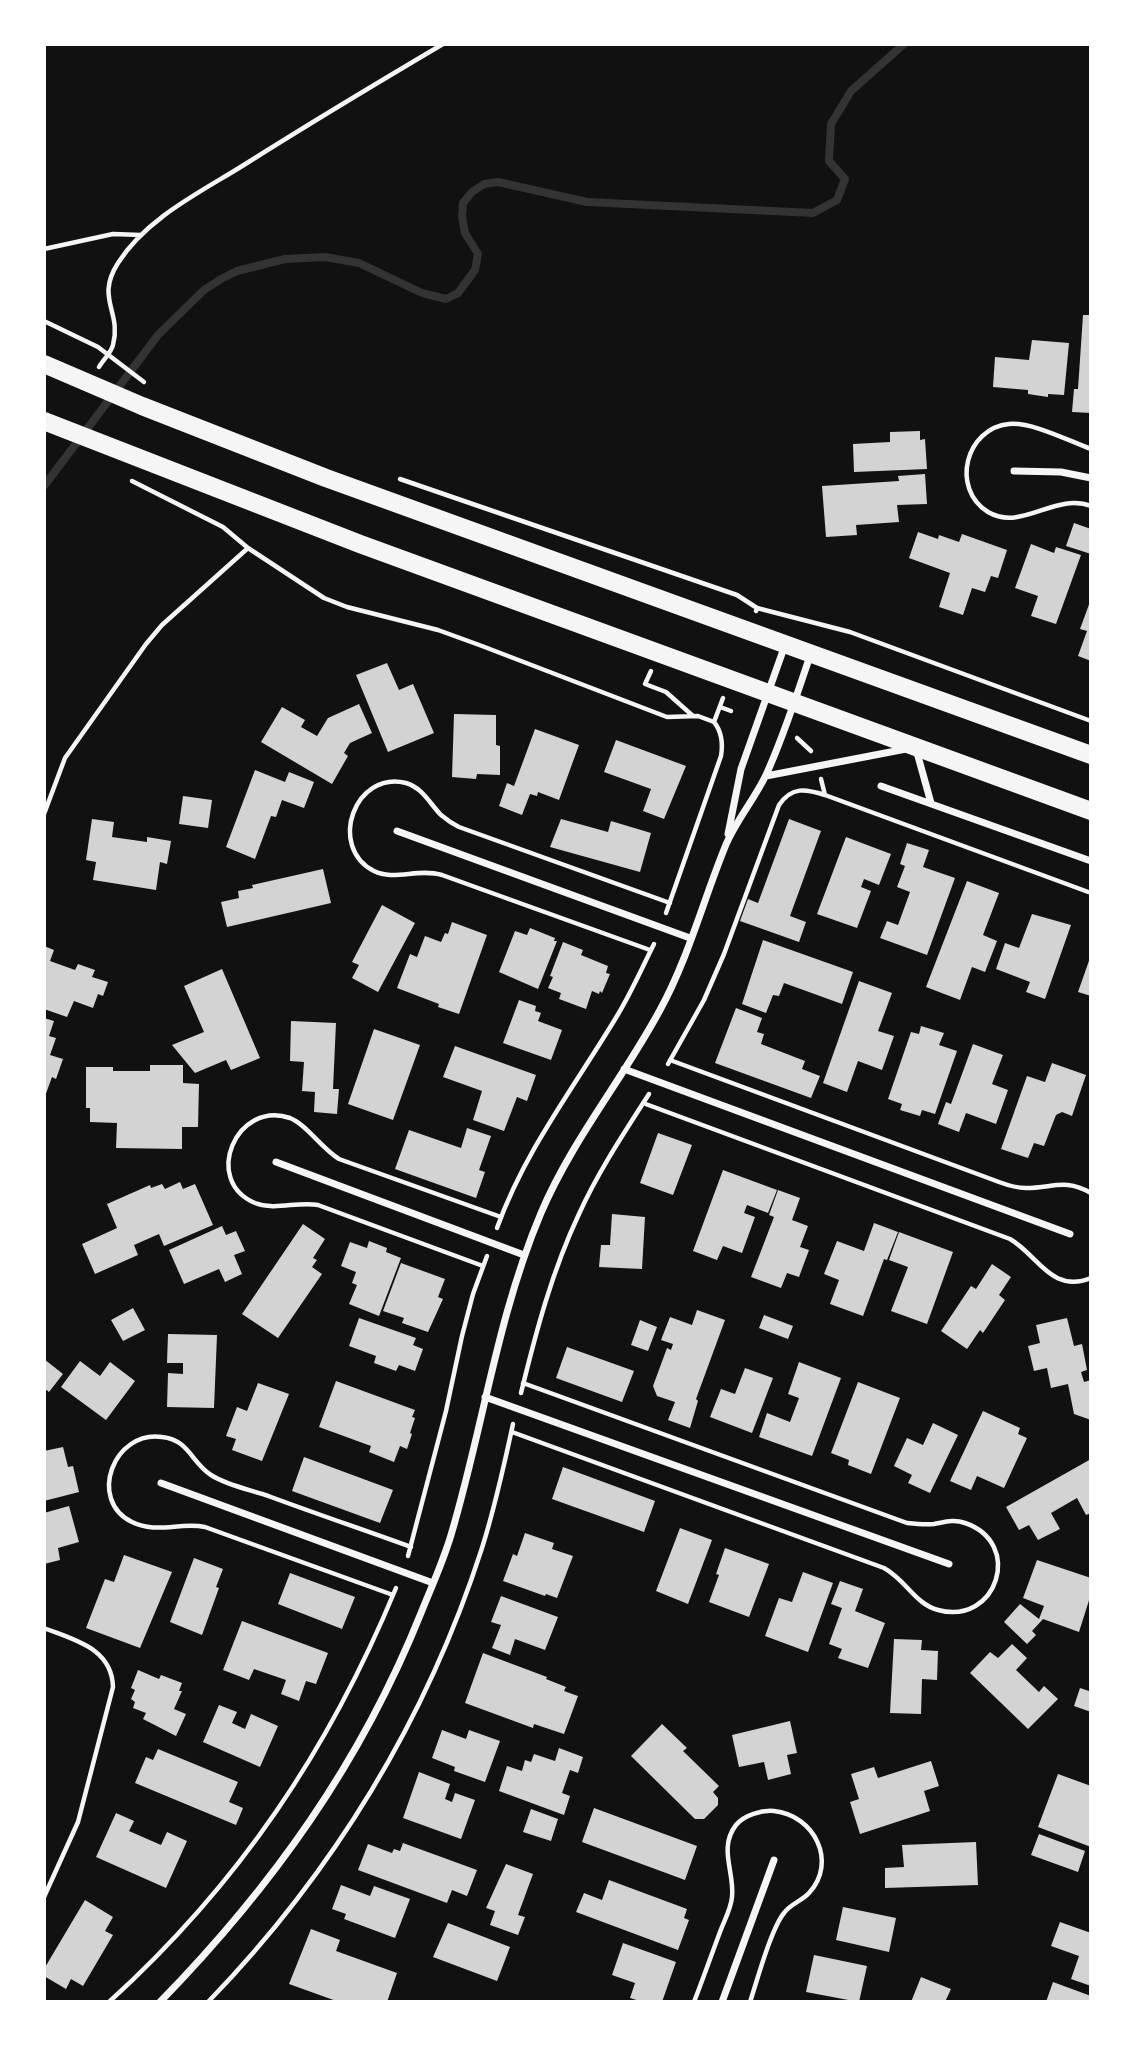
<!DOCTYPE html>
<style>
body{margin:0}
#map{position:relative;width:1135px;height:2046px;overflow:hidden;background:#111;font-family:"Space Grotesk",sans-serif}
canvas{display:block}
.frame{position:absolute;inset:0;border:46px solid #fff;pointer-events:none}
</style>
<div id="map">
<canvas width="1135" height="2046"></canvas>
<div class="frame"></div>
</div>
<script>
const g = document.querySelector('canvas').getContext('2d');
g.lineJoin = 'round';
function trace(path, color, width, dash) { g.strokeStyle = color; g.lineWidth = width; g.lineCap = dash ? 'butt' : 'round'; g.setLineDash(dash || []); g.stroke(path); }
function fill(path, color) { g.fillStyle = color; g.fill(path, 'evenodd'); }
trace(new Path2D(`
 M44,486L158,335L204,290L221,279L237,271L285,259L325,257L359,263L422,293L446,299L458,293L475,270L478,254L465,233L462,216L463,203L472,192L484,184L498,182L587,202L813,213L837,200L845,179L829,161L831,124L851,91L904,44`), '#333', 8);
fill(new Path2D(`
 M1083,315H1091V413L1072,412L1074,389H1078Z
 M1032,340L1069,343L1064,395L1048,394V397L1028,394V390L993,387L995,357L1029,360Z
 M920,431V440L925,439L927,469L854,472L853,444L890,442V432Z
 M925,474L927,504L897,505L899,522L856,525L857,535L826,537L822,486L899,481L898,476Z
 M1074,523L1091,529V554L1066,546Z
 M918,532L938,539L939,535L959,542L962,534L1007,550L998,578L991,576L985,592L972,588L963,615L939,607L950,573L909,558Z
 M1031,544L1054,553L1056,547L1081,555L1056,624L1031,616L1038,596L1015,588Z
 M1091,599V661L1078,656L1087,631L1080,629Z
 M387,663L399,690L413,684L434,733L388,752L356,675Z
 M359,704L372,733L350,743L344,753L348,756L332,784L261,742L282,707L305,720L301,727L317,736L328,718Z
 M454,714L496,715V745L500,746V775L477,774L476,779L452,777Z
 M535,729L579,745L559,800L538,792L537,796L530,794L522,815L499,806L507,783L514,786Z
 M616,740L686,766L664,819L643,811L651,789L604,772Z
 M255,770L285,782L289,772L314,782L304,808L282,800L276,817L271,816L255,859L226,847Z
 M183,796L212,800L208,828L179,824Z
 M92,819L114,822L112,837L147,842V837L171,841L167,864L160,862L156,890L93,880L96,862L86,860Z
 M561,819L608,832L611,821L651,833L640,872L550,847Z
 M789,819L821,831L790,916L806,922L799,942L740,921L748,899L758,903Z
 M846,837L891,854L879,885L864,879L861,887L871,891L857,928L817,914Z
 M907,843L929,850L923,867L955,878L927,955L880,938L887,921L898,925L910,892L897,887L905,866L900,864Z
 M323,869L331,903L227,927L221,902L239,898L238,891L253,888L252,885Z
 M967,881L999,893L983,935L997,941L985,972L972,967L960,1000L926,987Z
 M382,905L415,923L378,992L352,978L359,965L352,962Z
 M1032,914L1071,925L1045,999L1026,992L1030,982L996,969L1005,943L1019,948Z
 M452,922L487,935L459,1014L438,1007L439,1004L397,988L410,954L417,957L425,936L441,942L445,933L448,934Z
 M530,928L555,938L554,941H557L538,989L499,972L515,931L527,935Z
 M763,940L853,972L842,1004L784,983L779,996L773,995L766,1013L742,1004Z
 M563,942L583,950L581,955L608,966L606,973L610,974L602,993L600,991L599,994L592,991L586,1009L559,999L561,993L548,988L553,977L550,976Z
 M44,946L54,950L50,961L75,970L78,964L95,970L92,977L108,982L103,996L98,994L93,1008L74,1001L67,1017L44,1009Z
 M1091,955V996L1078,992Z
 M222,969L260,1058L231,1070L226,1060L195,1073L172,1045L204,1032L184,986Z
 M859,981L892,993L878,1031L894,1036L882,1070L858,1061L847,1092L823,1083Z
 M519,1000L536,1006L535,1011L541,1013L538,1021L562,1030L551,1060L503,1043Z
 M736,1008L762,1018L757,1032L764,1034L761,1044L805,1061L802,1069L820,1076L811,1098L715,1063Z
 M44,1018L54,1021L49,1036L56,1038L50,1055L63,1059L56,1079L52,1077L44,1099Z
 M291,1021L336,1023L333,1089H339L337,1114L314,1112L315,1092L302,1091L304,1062L290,1061Z
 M921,1026L944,1033L939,1045L957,1051L935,1114L922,1110L920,1116L900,1110L902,1104L888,1099L911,1032L919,1034Z
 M374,1029L420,1045L393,1120L348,1104Z
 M973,1044L1003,1055L992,1084L1008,1090L996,1124L966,1113L959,1132L938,1124L946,1102L951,1104Z
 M455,1046L536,1075L527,1101L517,1097L504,1131L473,1120L482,1091L443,1077Z
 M1052,1063L1086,1075L1072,1116L1062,1112L1056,1115L1044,1146L1034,1143L1028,1158L1001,1149L1027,1076L1045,1082Z
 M150,1065H183V1083L199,1084L198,1127H182V1149L116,1148L117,1123L90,1122V1108H86V1067H113V1071H150Z
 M467,1128L491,1136L479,1170L485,1172L476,1198L395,1169L409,1130L461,1148Z
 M658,1133L692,1145L673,1195L640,1183Z
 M723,1170L777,1190L768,1213L747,1205L744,1213L755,1217L742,1253L723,1246L717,1260L693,1251Z
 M180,1182L183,1189L195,1184L213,1225L164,1246L159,1234L134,1245L138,1255L95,1274L82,1244L117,1228L107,1204L150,1185L151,1188L162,1184L165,1189Z
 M778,1190L800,1198L792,1220L808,1226L800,1247L809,1250L799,1277L787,1273L781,1288L751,1277L774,1217L769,1215Z
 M612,1214L645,1217L642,1269L599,1267L601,1245H610Z
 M874,1223L898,1232L887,1260L884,1259L863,1316L830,1304L839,1280L824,1274L837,1241L864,1251Z
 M303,1224L325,1239L313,1258L317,1260L312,1267L322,1274L278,1338L242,1314Z
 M222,1226L226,1235L236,1231L245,1251L234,1255L242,1274L225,1282L219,1269L184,1284L169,1250Z
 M899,1232L953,1252L927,1324L891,1311L908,1267L889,1260Z
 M369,1241L387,1248L386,1252L401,1258L379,1316L349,1304L357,1285L352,1283L356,1272L341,1266L350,1242L367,1248Z
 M401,1263L445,1279L438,1297L443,1299L428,1332L402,1323L404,1318L383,1311Z
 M992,1264L1011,1277L999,1295L1005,1300L983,1333L980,1330L967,1349L941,1331L971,1286L976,1289Z
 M133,1308L145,1330L123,1341L111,1320Z
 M697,1310L725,1320L696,1399L698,1401L690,1428L668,1420L675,1402L657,1396L653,1386L667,1348L671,1350L673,1344L661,1340L670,1317L692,1325Z
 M764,1315L793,1326L788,1339L759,1328Z
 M359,1318L416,1338L413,1345L423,1349L415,1371L399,1365L396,1371L374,1363L376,1356L349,1346Z
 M1067,1318L1074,1346L1082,1344L1087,1370L1081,1372L1084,1382L1091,1380V1420L1074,1414L1068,1384L1051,1388L1047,1368L1034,1371L1028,1346L1040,1343L1036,1325Z
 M640,1320L657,1327L648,1351L631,1345Z
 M168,1334L217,1335L214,1408L167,1407L168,1373L183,1374V1363H167Z
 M567,1347L634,1371L622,1402L556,1378Z
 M44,1359L63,1374L49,1392L44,1388Z
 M80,1361L100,1376L110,1362L135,1381L106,1420L61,1387Z
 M799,1362L841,1378L812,1456L759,1437L767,1413L790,1422L799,1398L788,1394Z
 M745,1368L773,1378L752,1433L710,1417L721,1389L735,1394Z
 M336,1381L415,1410L412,1417L415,1418L410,1433L412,1434L407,1449L400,1446L394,1462L369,1452L371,1446L319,1427Z
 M858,1382L900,1398L871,1474L848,1465L849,1460L831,1453Z
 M258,1383L289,1394L262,1461L232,1450L236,1439L226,1436L237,1407L247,1411Z
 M983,1411L1020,1428L1018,1434L1027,1438L1004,1488L977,1476L971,1490L950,1481Z
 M933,1423L958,1435L930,1493L908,1483L912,1475L894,1466L907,1438L923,1445Z
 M63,1447L68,1467L73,1466L79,1492L44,1501V1451Z
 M304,1457L393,1490L380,1523L292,1491Z
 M1091,1459V1513L1086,1515L1077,1498L1051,1513L1060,1529L1038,1540L1029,1525L1019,1530L1006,1507Z
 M563,1467L655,1501L644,1532L552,1499Z
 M69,1506L79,1542L58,1548L60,1560L44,1564V1513Z
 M680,1528L712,1540L688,1604L656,1591Z
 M525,1533L554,1543L552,1549L573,1556L557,1598L546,1594L545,1596L503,1581L513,1554L517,1556Z
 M725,1548L769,1564L749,1617L709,1602L719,1575L716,1574Z
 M124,1555L172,1572L140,1648L86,1628L105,1579L114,1582Z
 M194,1558L223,1569L216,1587L219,1588L202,1635L170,1622Z
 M1037,1560L1091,1578V1594L1079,1632L1043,1619L1032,1631L1036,1635L1027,1644L1004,1622L1020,1604L1039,1619L1044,1606L1023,1598Z
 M803,1572L833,1583L808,1652L765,1636L779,1598L792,1602Z
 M290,1573L355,1597L342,1629L278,1604Z
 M840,1581L863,1589L855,1611L885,1623L868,1668L838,1658L842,1649L829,1644L842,1608L831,1604Z
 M501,1596L558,1617L545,1650L515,1639L510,1655L492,1648L501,1625L491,1622Z
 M242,1621L328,1653L316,1684L306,1681L299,1701L281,1694L286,1680L254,1669L249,1680L223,1670Z
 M894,1639L922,1640L921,1650L938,1651L937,1680L922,1679L921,1714L890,1713Z
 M1012,1644L1027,1658L1016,1670L1039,1692L1044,1686L1058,1699L1028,1729L970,1673L990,1652L998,1658Z
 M483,1653L547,1677L546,1679L566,1687L564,1691L578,1696L564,1734L534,1724L533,1728L465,1703Z
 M138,1670L159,1679L161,1675L182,1683L179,1691H182L174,1709L186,1714L176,1736L143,1719L146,1713L133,1708L135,1702L131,1699L135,1690L131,1688Z
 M1091,1686V1712L1074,1706L1080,1688L1089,1691Z
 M219,1705L237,1712L232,1723L245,1729L251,1714L278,1726L260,1767L203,1742Z
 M790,1721L797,1753L787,1755L791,1774L768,1780L764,1762L739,1767L732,1735Z
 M662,1724L687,1748L683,1751L719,1786L713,1792L718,1798V1805L704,1819H695L631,1756Z
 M442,1730L466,1739L469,1730L500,1741L485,1782L454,1771L455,1767L432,1758Z
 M559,1748L583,1757L578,1773L570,1770L562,1793L570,1796L564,1815L499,1791L507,1766L522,1771L525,1760L531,1762L534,1754L555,1761Z
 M158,1749L238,1782L229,1802L243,1808L236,1825L135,1783L146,1757L153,1760Z
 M931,1761L939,1786L924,1791L930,1811L860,1834L850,1802L859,1799L851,1774L874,1767L878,1778Z
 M419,1772L450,1784L445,1799L452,1802L455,1793L475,1800L461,1839L403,1818Z
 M1058,1774L1091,1786V1847L1038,1827Z
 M594,1808L697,1846L685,1880L582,1842Z
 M531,1809L558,1819L551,1841L523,1832Z
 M116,1813L134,1821L129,1831L161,1845L167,1832L187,1841L166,1888L96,1857Z
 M1039,1834L1085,1851L1078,1872L1031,1855Z
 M976,1842L978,1885L885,1888V1868L904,1867L902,1845Z
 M403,1843L477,1870L467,1896L452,1890L447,1903L358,1870L368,1844L392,1853L394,1849L400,1851Z
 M506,1864L533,1874L518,1915L525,1917L518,1935L490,1925L495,1911L486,1908Z
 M609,1880L687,1909L684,1918L689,1920L678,1950L576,1912L584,1893L602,1900Z
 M341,1885L370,1896L374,1886L410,1899L395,1938L344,1919L346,1914L332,1909Z
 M85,1900L113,1917L105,1931L113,1935L83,1986L71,1979L66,1989L44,1976V1969Z
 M843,1907L896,1918L889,1952L836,1940Z
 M1060,1922L1091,1933V1986L1071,1979L1079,1956L1051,1946Z
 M448,1923L510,1947L497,1981L433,1957Z
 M311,1929L340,1940L336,1951L397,1973L387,2002H339L289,1984Z
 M623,1943L676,1962L662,2002H643L630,1998L635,1983L612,1975Z
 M814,1955L867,1966L859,2002L806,1992Z
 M921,1977L951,1989L945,2002H911Z
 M1053,1982L1091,1996V2002H1046Z`), '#d3d3d3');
trace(new Path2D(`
 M44,249L113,234L141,235
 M44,321L98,347L144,382
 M99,367C103,360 111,353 113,345C122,311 95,299 118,263C147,217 203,191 247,163C312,122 377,83 443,44
 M1091,449C1069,441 1033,422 1009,424C966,428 950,488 988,512C1022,532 1055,492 1091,506
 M400,479L737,595L757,608
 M248,548L324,598L347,607L438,630L482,646L667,717L698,716L714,722L723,698
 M756,611L757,608L850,632L1091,721
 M651,671L645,684L666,692L693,716
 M720,707L731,711
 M797,738L811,751
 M821,779L825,795L1091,893
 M44,814L65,758L146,644L162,625L248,548L223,527L132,481
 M666,913L721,756C723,744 722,732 714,722
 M650,950L442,875C418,868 394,881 374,871C327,847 355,770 406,783C423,788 430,804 441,815C447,820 453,824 459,827L670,903
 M670,1060L999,1182C1007,1185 1017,1188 1026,1188C1053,1188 1065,1178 1091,1193
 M668,1064L704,1000L724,954L779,805C792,786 806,789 825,795
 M643,1103L1010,1239C1038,1255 1051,1294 1091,1278
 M497,1228C525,1150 575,1086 617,1016C631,993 642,968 654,944
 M483,1266L318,1205C297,1201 276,1211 255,1203C202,1181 236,1100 290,1118C306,1124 321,1148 339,1159L501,1217
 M521,1393C536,1332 552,1271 579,1214C598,1172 624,1133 649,1094
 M512,1432L884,1568C906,1580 915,1604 938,1610C997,1626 1024,1543 965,1523C954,1519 945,1522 934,1524C925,1525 916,1524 907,1523L523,1383
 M408,1556L446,1411L462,1336L473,1294L487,1256
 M393,1595L205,1527C180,1522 156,1534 132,1522C87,1500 114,1430 162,1437C189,1440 191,1462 211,1475C228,1486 252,1490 271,1497C317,1514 364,1530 411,1547
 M44,1628C74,1640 112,1648 113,1687L78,1822L44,1897
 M109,2002C239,1884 329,1750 396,1588
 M208,2002C333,1873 427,1719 482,1548C495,1507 504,1466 513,1424
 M694,2002C703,1979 711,1956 720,1932C724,1921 731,1909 732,1897C735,1873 718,1848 736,1825C744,1815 762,1810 774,1811C814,1815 838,1862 809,1893C802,1901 790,1904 784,1913C771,1929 757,1981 750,2002`), '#f5f5f5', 4.5);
trace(new Path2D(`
 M1014,471L1061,472L1091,478
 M916,749L931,803
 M766,776L906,749
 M881,786L1091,861
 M397,831L690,938
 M728,834L741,769L785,645
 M624,1069L1070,1234
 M276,1162L524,1255
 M485,1397L949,1564
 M161,1483L433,1583
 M160,2002C272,1887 361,1763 421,1613C431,1588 443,1562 451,1535C483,1428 497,1317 541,1213C572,1140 623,1079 660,1010C688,959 703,901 725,847C735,822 754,800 766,775C784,736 797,694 811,653
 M722,2002L774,1860`), '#f5f5f5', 7);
trace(new Path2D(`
 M44,364L142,406L326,478L1091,755
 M44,421L360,544L1091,811`), '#f5f5f5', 18);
</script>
